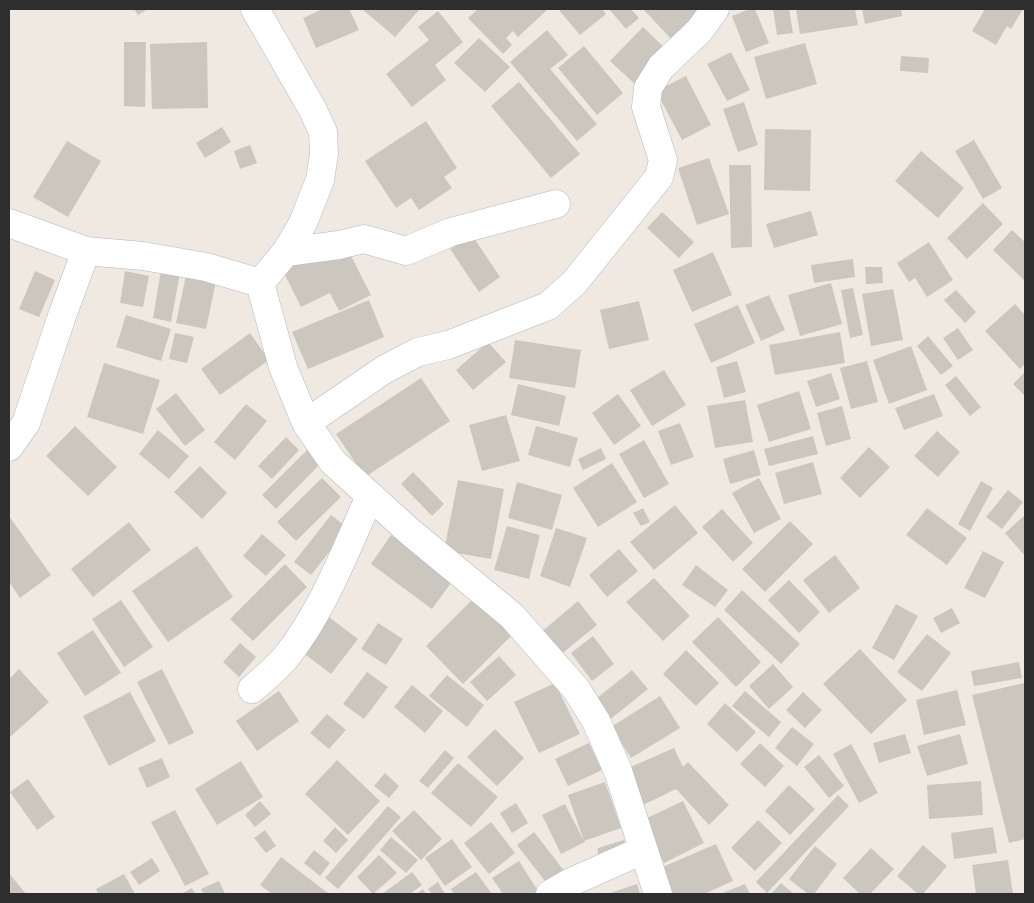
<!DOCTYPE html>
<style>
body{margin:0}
#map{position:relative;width:1034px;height:903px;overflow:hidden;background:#efe9e1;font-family:"Golos Text",sans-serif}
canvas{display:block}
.frame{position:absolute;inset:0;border:10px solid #2e2e2e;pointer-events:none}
</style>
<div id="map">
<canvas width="1034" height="903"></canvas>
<div class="frame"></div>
</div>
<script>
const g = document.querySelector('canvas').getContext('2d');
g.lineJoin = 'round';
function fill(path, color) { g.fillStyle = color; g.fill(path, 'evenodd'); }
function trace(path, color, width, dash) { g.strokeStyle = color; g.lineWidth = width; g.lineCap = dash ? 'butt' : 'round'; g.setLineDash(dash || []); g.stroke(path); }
fill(new Path2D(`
 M134,9H148L138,15Z
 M323,9H349L359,30L316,48L303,18Z
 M362,9H420L395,37Z
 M478,9H546L547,10L518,37L513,31L506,38L512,45L503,54L468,18Z
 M558,9H602L606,14L580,35Z
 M609,9H631L639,18L626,29Z
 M643,9H702L673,41Z
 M750,9H755L769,43L746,52L732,16Z
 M773,9H789L793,33L777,35Z
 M796,9H855L858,25L800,34Z
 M862,9H901L902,16L865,24Z
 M985,9H1023L1011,29L1007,26L996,45L972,31Z
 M438,11L463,42L435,65L446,80L412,107L386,74L429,40L418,27Z
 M643,27L671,54L638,87L610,61Z
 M547,30L568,55L550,69L597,124L577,141L510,62Z
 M479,38L510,67L485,92L454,63Z
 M124,42H146L145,107L124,106Z
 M207,42L208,108L152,109L150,44Z
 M805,43L817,84L766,99L754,57Z
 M584,46L623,93L597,115L558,68Z
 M731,52L750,90L727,101L707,64Z
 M901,56L929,58L928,73L900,71Z
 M686,76L711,125L682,140L656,91Z
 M519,82L580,154L551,178L491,106Z
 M744,102L758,145L738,152L723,109Z
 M426,121L457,168L444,177L452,188L419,210L411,198L396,208L365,161Z
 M222,127L231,142L205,158L196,143Z
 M765,129L811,130L810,191L764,190Z
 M974,140L1002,188L983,199L955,151Z
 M67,141L101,161L68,217L33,197Z
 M250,145L257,163L240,169L234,151Z
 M921,151L964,188L938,218L895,181Z
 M709,158L729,214L697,225L678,168Z
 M729,165H751L752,247L731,248Z
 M983,203L1003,224L967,259L947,238Z
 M811,211L818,235L774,248L766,224Z
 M662,212L694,242L679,258L647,228Z
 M1012,230L1025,242V281L993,250Z
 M472,235L500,277L479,292L450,249Z
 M929,242L953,280L927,297L915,278L909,282L897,263Z
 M347,248L371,295L339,311L330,293L301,307L283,271L317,254Z
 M713,252L732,295L692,312L673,270Z
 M853,259L855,277L814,283L811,265Z
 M865,267H882L883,283L866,284Z
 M161,270L180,273L171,322L153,318Z
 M35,271L55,280L39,317L19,309Z
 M125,271L149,276L143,307L120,303Z
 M186,275L216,281L206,329L176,323Z
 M831,283L842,324L800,336L788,295Z
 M853,288L863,335L850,338L841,290Z
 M893,289L903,340L871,346L862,294Z
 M956,290L976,312L965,323L944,300Z
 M769,295L785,330L761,341L745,305Z
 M369,300L384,337L308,369L292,332Z
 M639,301L649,340L609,349L600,310Z
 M1015,304L1025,315V364L1020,369L985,331Z
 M738,305L755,343L711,363L694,324Z
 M126,315L171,329L161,361L116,347Z
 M958,328L973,350L958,360L943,338Z
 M840,332L845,363L775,375L769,345Z
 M175,333L194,337L187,363L169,359Z
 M250,333L269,360L220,395L201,369Z
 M928,336L953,366L941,375L917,346Z
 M515,340L581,350L575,388L509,378Z
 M488,342L506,362L473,390L456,370Z
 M911,346L927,390L889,404L873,360Z
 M737,361L746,392L724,398L716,367Z
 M867,361L878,402L851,409L840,368Z
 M104,363L160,380L143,434L87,417Z
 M664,370L686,405L652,426L630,390Z
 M1025,372V396L1013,384Z
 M831,373L840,399L816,407L807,381Z
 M956,376L981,407L970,416L945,385Z
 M421,378L450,421L365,477L336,434Z
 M518,384L566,396L559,426L511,415Z
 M799,391L811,429L769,442L757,405Z
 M176,393L205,430L185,446L156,409Z
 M618,394L641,426L614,445L592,413Z
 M934,394L943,416L904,430L895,408Z
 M745,400L753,442L715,448L707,406Z
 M246,404L267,421L235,460L214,442Z
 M842,406L851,439L826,446L817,413Z
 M506,415L520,461L482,471L469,425Z
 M680,423L694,457L671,465L658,431Z
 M75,426L117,467L88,496L46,456Z
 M536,426L578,438L570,467L528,455Z
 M158,430L189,456L169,479L139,454Z
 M937,431L960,452L938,477L914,456Z
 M813,436L818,454L769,466L764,449Z
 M286,437L299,450L272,479L258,466Z
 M644,440L669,484L644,498L619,454Z
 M869,447L890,467L860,498L840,478Z
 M601,448L606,459L583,470L578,459Z
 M308,449L322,462L276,509L262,495Z
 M754,450L761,475L730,484L723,459Z
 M813,462L822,494L784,504L775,473Z
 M612,463L637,502L598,527L573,488Z
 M200,466L227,493L202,519L174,492Z
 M413,472L444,504L432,516L401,484Z
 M322,478L341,497L296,541L277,522Z
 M759,478L781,519L754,533L732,493Z
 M458,480L504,489L491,559L444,551Z
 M981,481L993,488L970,531L958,524Z
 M517,482L562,495L552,530L508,518Z
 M1008,490L1023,502L1002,529L986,517Z
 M675,505L698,533L654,570L630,542Z
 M643,508L650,522L641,526L633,513Z
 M927,508L967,538L947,565L906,535Z
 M722,509L753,543L733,562L702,527Z
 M331,515L348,528L311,575L294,562Z
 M1025,515V556L1005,533Z
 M9,516L51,575L20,598L9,582Z
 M790,521L813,544L765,592L742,569Z
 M129,522L151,550L93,597L71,569Z
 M507,526L540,535L529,579L494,570Z
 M556,528L587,538L570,587L540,576Z
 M262,534L286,555L266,576L243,556Z
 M391,535L453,580L432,609L371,564Z
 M197,546L233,597L168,642L132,591Z
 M619,549L638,571L607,597L589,575Z
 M983,551L1004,562L985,598L964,588Z
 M835,555L860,588L829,613L803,580Z
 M285,564L307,587L253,641L230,619Z
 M696,565L728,590L715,607L682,585Z
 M654,578L690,616L663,641L626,602Z
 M789,580L820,612L799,633L768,600Z
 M742,590L800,644L781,664L724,610Z
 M481,591L518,629L463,684L426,646Z
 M121,600L153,647L124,667L92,619Z
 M578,601L597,625L559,656L540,633Z
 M896,604L918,616L894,660L872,648Z
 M952,608L960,623L941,633L933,618Z
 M325,614L358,639L331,674L298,649Z
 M718,617L761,662L736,687L692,642Z
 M378,623L403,639L386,665L361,649Z
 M93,630L121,673L85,696L57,653Z
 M927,634L951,653L922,691L897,672Z
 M593,636L614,664L592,681L571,653Z
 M240,643L256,657L239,677L223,662Z
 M860,649L907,700L871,734L823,684Z
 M686,650L719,683L696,706L663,674Z
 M499,656L516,675L487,701L470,682Z
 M1019,662L1022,678L974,686L971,671Z
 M773,664L793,687L769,709L749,686Z
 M19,669L49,702L9,738V679Z
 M162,669L194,733L169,745L137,682Z
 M632,670L648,689L607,722L592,702Z
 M367,672L388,687L364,719L343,704Z
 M447,675L484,705L467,727L429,696Z
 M555,683L580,734L539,753L514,702Z
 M1024,683L1025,689V839L1009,843L972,695Z
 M412,685L443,711L425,733L394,707Z
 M957,690L966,725L924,735L916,700Z
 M279,691L299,721L257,751L236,721Z
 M745,691L781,722L769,737L732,706Z
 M130,692L156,741L109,766L83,716Z
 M803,692L822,710L805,728L786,710Z
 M660,696L680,728L631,758L611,727Z
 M725,703L756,732L737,752L707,724Z
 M327,714L346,730L329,749L310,733Z
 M792,727L814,744L797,766L775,748Z
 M495,729L524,758L497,786L467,757Z
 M905,734L911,753L879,763L873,743Z
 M960,734L968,764L927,776L917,746Z
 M589,743L602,770L568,786L555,759Z
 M760,743L784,766L765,787L740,764Z
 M851,744L878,793L859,803L833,754Z
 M674,748L683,767L688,762L729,805L709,825L676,789L643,805L626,769Z
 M445,750L454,758L428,788L419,781Z
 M819,755L844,786L829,798L804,767Z
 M162,758L170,777L147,788L138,768Z
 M337,760L380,801L348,835L305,794Z
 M241,761L263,797L217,825L195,789Z
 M458,763L498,797L471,827L431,793Z
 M385,773L399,786L389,798L374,786Z
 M28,779L55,817L37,830L10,792Z
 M981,781L983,815L929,819L927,785Z
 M605,782L621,828L584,841L585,842L561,854L542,815L565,804L584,841L568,795Z
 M789,785L815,809L790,835L765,811Z
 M838,795L849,806L767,893L756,882Z
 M260,801L271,814L255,827L245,815Z
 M683,801L704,843L664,863L643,820Z
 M516,803L528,823L512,833L500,813Z
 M388,806L401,817L338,889L325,878Z
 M175,810L209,874L185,886L151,822Z
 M414,810L442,839L421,860L392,831Z
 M758,820L782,843L755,871L731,848Z
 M491,822L515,853L489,874L464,843Z
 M335,827L348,840L336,853L323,841Z
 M993,827L997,853L954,859L951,833Z
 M265,830L276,846L266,853L254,838Z
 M534,832L569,877L552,890L517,845Z
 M391,837L418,860L406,873L380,850Z
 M452,839L472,867L445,886L425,858Z
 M624,840L629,854L597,861L598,848Z
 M716,844L733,881L704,894H669L658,869Z
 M923,845L947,866L923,894H918L897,876Z
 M815,846L837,864L814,894H808L789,879Z
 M871,848L894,869L870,894H860L843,878Z
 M314,850L330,863L320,876L304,863Z
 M379,855L397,873L373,894L357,877Z
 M281,857L329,894H272L260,885Z
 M152,858L160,871L139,885L130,872Z
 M1008,860L1013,894H976L972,865Z
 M519,861L538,891L532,894H503L492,878Z
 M412,872L422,885L410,894H382Z
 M476,872L492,894H454L451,889Z
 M9,873L26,894H9Z
 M124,874L135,894H98L96,889Z
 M219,881L225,894H204L201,889Z
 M438,882L445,894H432L428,889Z
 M781,883L794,894H771Z
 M637,884L640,894H607Z
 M745,884L750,894H720Z
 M192,888L195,894H181Z
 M423,889L426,894H416Z`), '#cbc7bf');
const street = new Path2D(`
 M9,223L86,251L143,256L206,267L260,283L286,252L303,223L320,180L324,154L323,132L313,110L255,9
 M286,252L339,245L364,239L406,251L451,232L556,204
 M260,283L283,367L306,423L333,462L409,531L512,616L576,689L596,721L618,771L658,894
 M306,423L385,369L418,352L448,345L548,306L574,283L659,177L663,160L646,107L648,88L661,67L699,31L715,9
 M9,447L26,423L63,313L86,251
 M252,689C264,679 276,669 286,657C323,611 346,549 370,496
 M550,894L569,883L643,850`);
trace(street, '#b4b7c1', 29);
trace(street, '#fff', 28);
</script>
